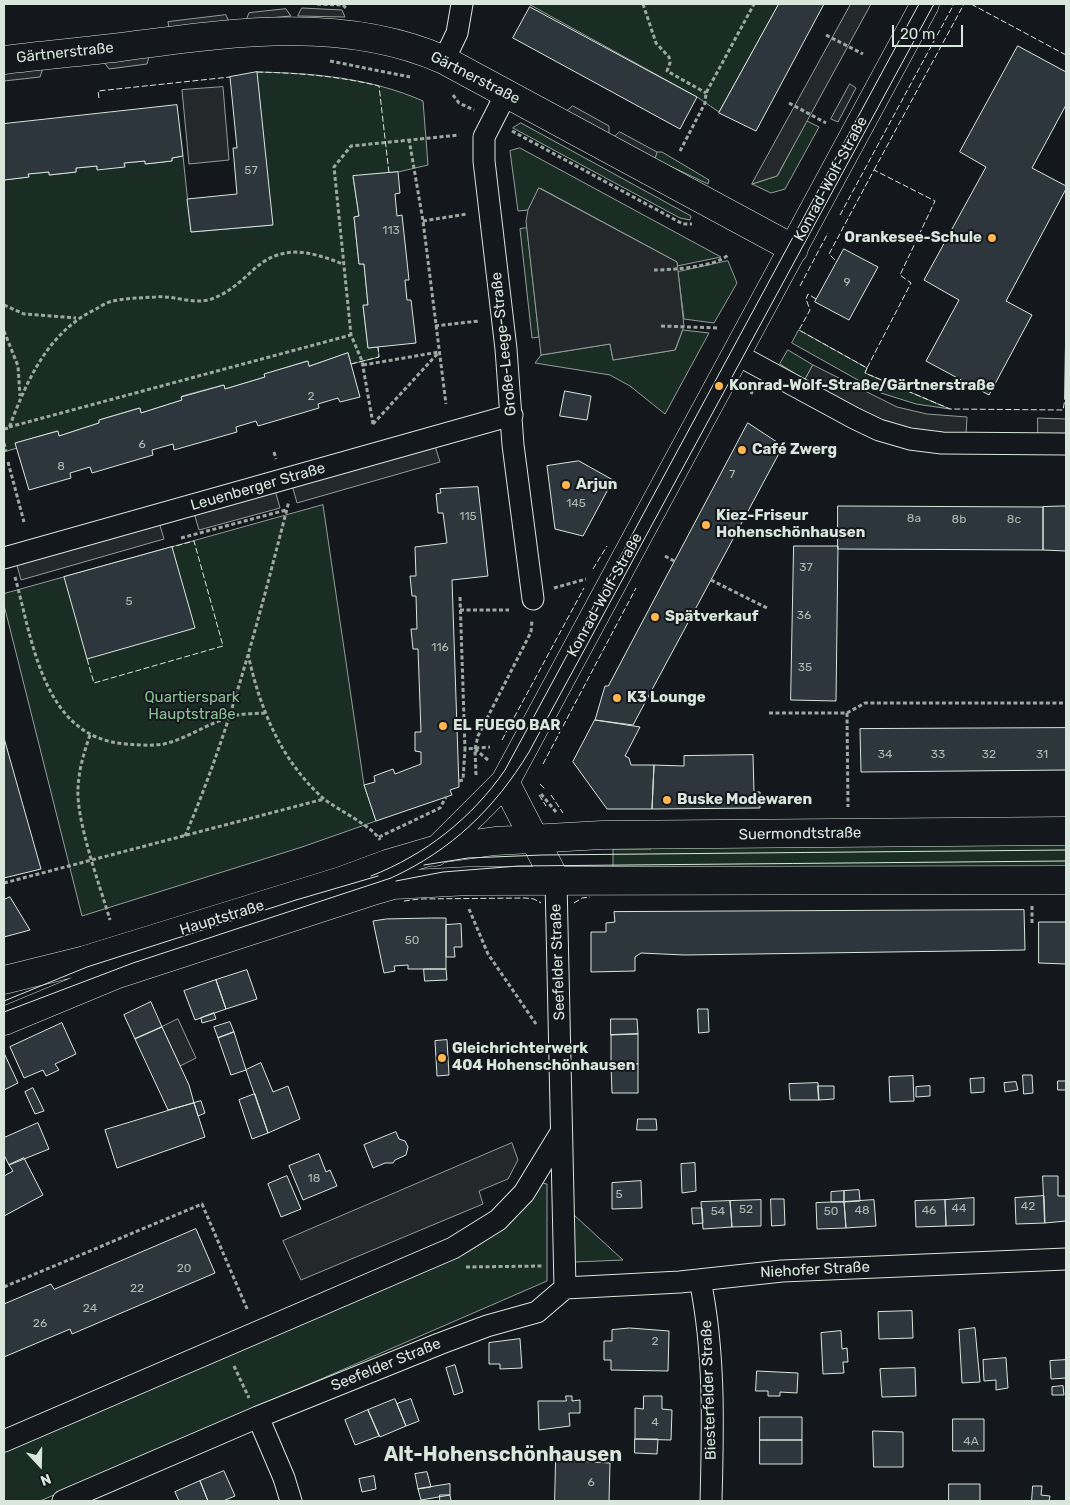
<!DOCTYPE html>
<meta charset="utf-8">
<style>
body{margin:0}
#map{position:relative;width:1070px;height:1505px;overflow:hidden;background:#14181c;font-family:Rubik,sans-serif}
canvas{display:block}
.frame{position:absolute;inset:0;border:5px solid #d8e6dc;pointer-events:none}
.north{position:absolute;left:15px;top:1440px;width:50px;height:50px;-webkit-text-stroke:4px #14181c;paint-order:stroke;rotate:159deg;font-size:14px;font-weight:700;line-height:20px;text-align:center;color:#d8e6dc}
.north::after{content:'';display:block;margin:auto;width:18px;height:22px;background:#d8e6dc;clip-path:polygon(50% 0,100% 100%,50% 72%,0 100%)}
.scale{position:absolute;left:892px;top:25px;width:71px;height:22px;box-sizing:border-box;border:2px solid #d8e6dc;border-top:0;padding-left:6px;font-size:15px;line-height:18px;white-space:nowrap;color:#d8e6dc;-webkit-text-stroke:4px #14181c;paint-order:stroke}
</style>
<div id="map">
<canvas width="1070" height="1505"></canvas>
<div class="frame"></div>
<div class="north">N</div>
<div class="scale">20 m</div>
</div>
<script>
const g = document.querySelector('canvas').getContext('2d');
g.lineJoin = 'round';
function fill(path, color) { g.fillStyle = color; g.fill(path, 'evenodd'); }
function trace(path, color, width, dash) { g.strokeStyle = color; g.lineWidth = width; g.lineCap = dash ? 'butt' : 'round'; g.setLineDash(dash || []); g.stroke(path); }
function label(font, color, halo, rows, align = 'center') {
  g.font = font + ' Rubik,sans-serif'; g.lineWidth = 4; g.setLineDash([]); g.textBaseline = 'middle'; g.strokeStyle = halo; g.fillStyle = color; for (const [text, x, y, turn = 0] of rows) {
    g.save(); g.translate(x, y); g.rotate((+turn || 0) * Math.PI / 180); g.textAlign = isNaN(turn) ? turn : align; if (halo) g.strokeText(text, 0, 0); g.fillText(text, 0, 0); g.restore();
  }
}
const green = new Path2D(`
 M529,4H779L719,112L697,97Z
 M257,72C314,73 371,78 423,101L428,165L398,172L353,177L359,216L354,217L359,264H364L368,305L363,306L368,348L378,347L379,357L351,364L348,353L309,366L307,361L265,374V377L225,389L223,385L182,396V400L141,413L139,408L99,420V423L59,436L57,431L16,443L17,448L4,452V180L28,177V174L49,172L50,175L76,172V168L97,166V169L125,166L124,163L145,161L146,164L172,161V158L183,156L191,232L272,225Z
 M807,121L819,127L785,189L771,193L752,184L777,176Z
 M521,123L691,216L690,220L680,218L513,128Z
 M520,148L721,257L677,266V262L540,188L528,210L518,211L510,151Z
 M657,152H662L709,180L708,184L655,159Z
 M527,228L539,337L532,338L520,229Z
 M728,261L737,283L714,323L684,319L678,272Z
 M683,330L709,333L665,414L630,386L610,375L535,363L541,355L610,344L613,360L675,350Z
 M799,330L867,368L865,373L950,409L916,404L881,393L792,343Z
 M788,350L813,365L805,380L780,364Z
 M323,505L364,785L376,821L302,847L82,916L4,605V594Z
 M1066,842V871L613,873V849H651V845Z
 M542,1183L547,1184V1281L40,1501H4V1450L462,1255C499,1235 516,1215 542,1183Z
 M574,1215L623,1260L575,1262Z`);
fill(green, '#1a2d24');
trace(green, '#939e99', 1);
const parking = new Path2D(`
 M851,4H871L777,176L752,184Z
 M302,8L342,10L345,17L298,16Z
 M286,9L291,16L246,20L249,13Z
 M226,15L229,22L169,28L168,22Z
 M149,57L147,64L109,69L104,62Z
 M43,68L40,77L4,81V73Z
 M850,84L856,88L838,122L831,119Z
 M223,87L229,160L189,164L182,90Z
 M573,106L609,126V134L567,111Z
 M620,132L657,152L655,159L614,137Z
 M539,188L677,262L684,326L675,350L613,360L610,344L541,355L526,221L528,210Z
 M813,365L897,407L927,414L967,417L966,435L907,429L867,415L805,380Z
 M1038,418L1066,419V435H1038Z
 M435,446L440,462L297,503L292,485Z
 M275,490L280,508L199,530L194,513Z
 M159,522L164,539L21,580L16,562Z
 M178,1019L196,1058L180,1066L162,1027Z
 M512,1143L518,1160L508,1179L479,1191L483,1204L301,1280L283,1241Z`);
fill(parking, '#24282b');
trace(parking, '#939e99', 1);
const building = new Path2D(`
 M779,4H824L756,131L719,113Z
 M530,7L697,97L680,129L513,38Z
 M1018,46L1066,72V105L1032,168L1066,186V189L1006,301L1032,315L989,395L926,361L959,300L924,280L986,167L960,152Z
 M257,72L273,225L191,232L187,199L237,194L233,148H237L230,77Z
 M177,105L183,156L172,158V161L145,164V161L124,163L125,167L97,170V166L76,168V172L49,175V172L28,174L29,177L4,180V124Z
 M398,172L400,193L395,194L397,216L402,215L409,280H405L407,300H411L416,343L368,348L363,305H368L364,264H359L354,217L359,216L353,176Z
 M844,249L878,267L849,320L815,302Z
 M1066,315V399H1065Z
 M348,353L360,397L340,402L338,398L318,404L319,408L258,426L256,421L236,427L237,432L174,450L173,444L152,450L153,455L92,473L90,467L70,473L71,478L29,490L15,443L58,431L59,436L99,423V420L140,408L141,413L182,400L181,397L224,385L225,389L265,377L264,374L308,361L309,366Z
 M565,391L591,396L587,420L560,416Z
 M748,423L783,446L633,725L595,720L605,686H608Z
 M579,461L613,480L583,536L555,529L547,466Z
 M478,487L488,576L452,580L459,787L450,790L452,795L376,821L364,785L375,782L374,776L393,769L395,774L421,764V752L415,751V732H421L418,649H413L411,629H417L416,596H412L410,576H416L415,547L447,543L443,513H438L436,494L441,493L440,489Z
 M838,506L1043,507V550L838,549Z
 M1061,506H1066V551L1043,550V507Z
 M794,546H838L836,701L791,700Z
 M172,547L195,628L87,659L64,577Z
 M595,720L640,727L625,756L629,758L631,765H654L652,809H607L573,762Z
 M1066,728V770L861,772L860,729Z
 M4,738L41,869L4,878Z
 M753,755L754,792H760V808L652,809L654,765L684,766V756Z
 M10,897L30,930L4,937V900Z
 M1024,910L1025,950L684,955L641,953L635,957V971L591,972V932H606V923L615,922L614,912Z
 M432,918H446V969H408V965L394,966L395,971L384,973L373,921L386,919Z
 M1039,922H1066V964L1039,963Z
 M461,924L462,947H454L455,957H446V925Z
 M424,969H446L447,980L425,981Z
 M247,970L257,999L226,1009L216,980Z
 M216,980L226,1009L195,1020L184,991Z
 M151,1002L162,1027L135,1039L124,1015Z
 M698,1009H708L709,1032L699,1033Z
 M214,1013L216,1019L202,1023L201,1018Z
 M611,1019H637L638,1034L611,1035Z
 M230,1022L234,1032L218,1038L214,1027Z
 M62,1023L76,1054L55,1064L59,1070L46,1076L43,1070L24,1078L10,1047Z
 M162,1027L189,1085L194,1103L168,1110L135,1039Z
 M234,1032L246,1070L231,1075L218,1038Z
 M638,1034V1064L611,1065V1035Z
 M447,1040L449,1075L437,1076L435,1041Z
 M4,1053L18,1083L4,1090Z
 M261,1063L273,1092L288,1086L300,1119L268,1133L246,1070Z
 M638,1064V1093H612L611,1065Z
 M1023,1075H1032L1033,1093L1024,1094Z
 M913,1076L914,1101L890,1102L889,1077Z
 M984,1078V1092L971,1093L970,1079Z
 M1058,1081H1066V1090H1058Z
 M1016,1082L1018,1090L1005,1092L1004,1083Z
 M818,1083L819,1100H790L789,1084Z
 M818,1086H834V1099L819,1100Z
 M930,1086V1096L916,1097V1087Z
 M33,1088L44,1111L35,1114L25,1092Z
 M255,1094L268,1133L252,1139L239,1100Z
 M201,1101L205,1113L198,1116L194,1103Z
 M194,1103L205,1137L117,1168L105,1130Z
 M638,1119H656L657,1130H637Z
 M38,1123L49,1149L9,1165L4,1155V1138Z
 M396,1132L399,1139L405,1141L408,1147L406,1155L395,1160L393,1163H385L373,1168L364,1145Z
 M319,1154L326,1172L330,1170L337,1186L303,1200L289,1166Z
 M24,1158L43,1195L4,1216V1176L13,1171L9,1165Z
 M695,1163L696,1191L682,1193L681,1164Z
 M287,1176L301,1209L281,1217L268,1184Z
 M1043,1176H1058V1196H1066V1221L1045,1223Z
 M641,1181L642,1208L612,1209V1183Z
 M859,1190L860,1201L844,1202V1191Z
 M844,1191V1202H831V1192Z
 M1044,1196L1045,1223L1016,1224L1015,1198Z
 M974,1198V1225L946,1226L945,1200Z
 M771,1199H784L785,1225L772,1226Z
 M761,1200V1226L732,1227L730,1201Z
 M874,1200L876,1226L846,1228L844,1202Z
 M945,1200L946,1226L916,1227L915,1201Z
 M730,1201L732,1227L703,1229L701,1202Z
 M844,1202L846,1228L817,1229L816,1203Z
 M692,1208H702L703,1223L693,1224Z
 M196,1229L215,1273L72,1334L70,1329L4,1357V1304L51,1284L54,1289Z
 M912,1311L913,1338L879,1339L878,1312Z
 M630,1328L669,1331L668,1371L611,1370V1360H604V1341H612V1330Z
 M975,1328L980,1382L962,1383L959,1330Z
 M841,1331L842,1349L847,1348L848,1362H843L844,1373L823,1374L821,1333Z
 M520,1339L522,1368L500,1369V1364H489V1343Z
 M1006,1358L1008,1388L996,1390V1380L984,1381L983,1360Z
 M1066,1360V1378L1051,1379L1050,1361Z
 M455,1365L463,1392L454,1395L446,1368Z
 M915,1368L916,1396L882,1397L880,1369Z
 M757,1371L798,1373L797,1393L780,1392V1396H768V1391H756Z
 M1063,1386L1064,1395H1052V1387Z
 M566,1396H572V1401L580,1400V1413H569L570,1426L539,1430L538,1401H566Z
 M644,1396H662V1409L672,1410L671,1440L635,1439V1408L643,1409Z
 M395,1399L406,1426L380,1437L368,1410Z
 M411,1399L419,1421L406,1426L397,1404Z
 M368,1410L379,1436L355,1445L345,1420Z
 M760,1417H802V1440H760Z
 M953,1419H984V1451H953Z
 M873,1431L903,1432V1467H874Z
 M635,1439H658L657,1454L635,1453Z
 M760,1440H802V1464H760Z
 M556,1460L610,1463L609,1501H555Z
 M224,1471L235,1496L223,1501H208L200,1481Z
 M427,1472L431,1487L418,1489L415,1474Z
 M374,1476L376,1489L362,1492L359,1479Z
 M200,1481L208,1501H179L175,1492Z
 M450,1484V1495L421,1500L418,1489Z
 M949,1484H980V1501H949Z
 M1033,1486H1042L1041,1495L1050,1496L1049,1501H1032Z
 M440,1495H450L451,1501H440Z`);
fill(building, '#2c363c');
trace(building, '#d8e6dc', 1);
const street = new Path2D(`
 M444,60L457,33L462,4
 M506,94L484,137V161L506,349L513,445L533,599
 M736,354L854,418L879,430L910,439L942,443L1066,444
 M4,558L512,415
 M556,881L565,1288
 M700,1280C715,1353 713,1427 711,1501
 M565,1288L680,1282L782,1271L1066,1259
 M258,1417L284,1478L291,1501
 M4,1441L453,1248L498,1220L524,1193L560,1134
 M63,1501L258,1417L439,1344L487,1326L537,1312L565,1288`);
const secondary = new Path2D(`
 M4,60C43,55 82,52 121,47C228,33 342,15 444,60L794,249
 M505,782L556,881
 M435,852L505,782L925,4
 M4,980L85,960L341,881L387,864L438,849L495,841L602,835L1066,831
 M4,1021L115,975L376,890L393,885L469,881L1066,880`);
trace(street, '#d8e6dc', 23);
trace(secondary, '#d8e6dc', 29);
trace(new Path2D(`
 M317,4L343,5L346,8
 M643,4L656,43L669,57L670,63L667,71L706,93
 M826,35L863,54
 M330,61L410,77
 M453,95L459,103L474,110
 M789,103L826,123
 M512,131L683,224H692
 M409,139L423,221L446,404
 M680,151L705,103L706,93L754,4
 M423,221L467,214
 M654,270C671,270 715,267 728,255
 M4,305L24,314L76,318
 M435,326L479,321
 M661,326L718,328
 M4,331L18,366L20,396
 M363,365L439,352
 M751,394L754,388
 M373,424L362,361L351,335L334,167L351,146L459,135
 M373,424L439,352
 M9,427L351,335
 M4,429L9,428C27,380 48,332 96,309C101,306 107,302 113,301C127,298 141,298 155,297C172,295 191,304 208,300C226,295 239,283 252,271C282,243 309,251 343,264
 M4,443L6,451
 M274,452L276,459
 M8,462L24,522
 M181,538L286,510
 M665,556L674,561
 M15,577C33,642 43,738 126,744C138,745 151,746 164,744C186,739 205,725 227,718C238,713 253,714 265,713
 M711,580L769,609
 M554,588L586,579
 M460,597L465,749
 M460,610H509
 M248,654C260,709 281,761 324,799C338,810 372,826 380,840
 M769,713H847L865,703H1066
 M847,713L848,807
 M90,735C84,752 79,769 78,788C76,821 100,886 110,920
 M475,749L488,760
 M476,775L475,749L478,736L531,632L532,620
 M459,781L463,780L465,749L490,747
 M541,794L556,812
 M185,836C231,729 260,614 289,501
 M379,837L440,808L446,797
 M4,883L324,799
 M1032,906V925
 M469,909L488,954L536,1024
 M466,1267L543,1266
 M4,1287L202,1204L248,1311
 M234,1366L249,1398`), '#9da8a2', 3, [4, 2.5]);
trace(street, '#14181c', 21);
trace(secondary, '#14181c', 28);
trace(new Path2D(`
 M424,865L468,858L542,855L1066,850
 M371,876C425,855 472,818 505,770L919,4
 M396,881L443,872L518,866L1066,861
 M4,1001L87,967L296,900L378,876
 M4,1012L133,963L391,878C452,850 495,808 529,752L934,4`), '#d8e6dc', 1);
trace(new Path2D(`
 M971,4L1066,55
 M257,72C299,73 338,76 379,86L389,173
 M99,98L98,91L230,77
 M874,170L964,4
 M840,215L954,4
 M800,286L828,233
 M816,299L808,294L806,299L810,310L799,330L867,368L911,283L900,275L935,201L874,170L829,254L837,262
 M351,364L379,357L378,347
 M867,368L865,373L950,409L1063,410L1065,399
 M593,569L607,546
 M87,659L94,683L223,646L194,541L172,547
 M502,740L584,588
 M543,764L636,588
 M540,784L545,789
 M539,795L546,806
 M551,795L563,813
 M404,901L419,899L525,898L534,899L541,903
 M574,903L582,898L590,897`), '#d8e6dc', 1, [6, 2.5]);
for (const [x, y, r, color] of [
 [992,238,5,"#ffb74d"],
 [719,386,5,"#ffb74d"],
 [742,450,5,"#ffb74d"],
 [566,485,5,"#ffb74d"],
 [706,525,5,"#ffb74d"],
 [655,617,5,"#ffb74d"],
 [617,698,5,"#ffb74d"],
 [443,726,5,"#ffb74d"],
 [667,800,5,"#ffb74d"],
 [442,1058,5,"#ffb74d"]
]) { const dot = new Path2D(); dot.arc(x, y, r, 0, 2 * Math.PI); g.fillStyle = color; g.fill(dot); trace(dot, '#14181c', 2); }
label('12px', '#adbab4', null, [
 ["57",251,171],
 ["113",391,231],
 ["9",847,283],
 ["2",311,397],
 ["6",142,445],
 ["8",61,467],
 ["7",732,475],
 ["145",576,504],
 ["115",468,517],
 ["8a",914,519],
 ["8b",959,520],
 ["8c",1014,520],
 ["37",806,568],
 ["5",129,602],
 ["36",804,616],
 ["116",440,648],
 ["35",805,668],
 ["34",885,755],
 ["33",938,755],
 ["32",989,755],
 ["31",1042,755],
 ["50",412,941],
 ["18",314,1179],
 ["5",619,1195],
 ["42",1028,1207],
 ["44",959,1209],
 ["52",746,1210],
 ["48",862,1211],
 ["46",929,1211],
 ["54",718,1212],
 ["50",831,1212],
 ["20",184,1269],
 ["22",137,1289],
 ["24",90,1309],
 ["26",40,1324],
 ["2",655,1342],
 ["4",655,1423],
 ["4A",971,1442],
 ["6",591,1483]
]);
label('15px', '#d8e6dc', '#14181c', [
 ["Gärtnerstraße",65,53,-6],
 ["Gärtnerstraße",475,78,27],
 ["Konrad-Wolf-Straße",831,179,-62],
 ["Große-Leege-Straße",504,344,-96],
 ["Leuenberger Straße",258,487,-16],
 ["Konrad-Wolf-Straße",605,595,-61],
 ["Suermondtstraße",800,834,-1],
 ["Hauptstraße",222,918,-17],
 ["Seefelder Straße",558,962,-92],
 ["Niehofer Straße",815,1270,-3],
 ["Seefelder Straße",386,1365,-22],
 ["Biesterfelder Straße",709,1390,-92]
]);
label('bold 15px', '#d8e6dc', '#14181c', [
 ["Orankesee-Schule",982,238,"right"],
 ["Konrad-Wolf-Straße/Gärtnerstraße",729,386],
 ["Café Zwerg",752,450],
 ["Arjun",576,485],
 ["Kiez-Friseur",716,516],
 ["Hohenschönhausen",716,533],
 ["Spätverkauf",665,617],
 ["K3 Lounge",627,698],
 ["EL FUEGO BAR",453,726],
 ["Buske Modewaren",677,800],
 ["Gleichrichterwerk",452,1049],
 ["404 Hohenschönhausen",452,1066]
], 'left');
label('15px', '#8ac095', '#14181c', [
 ["Quartierspark",192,698],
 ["Hauptstraße",192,715]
]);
label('bold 20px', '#d8e6dc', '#14181c', [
 ["Alt-Hohenschönhausen",503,1455]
]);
</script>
